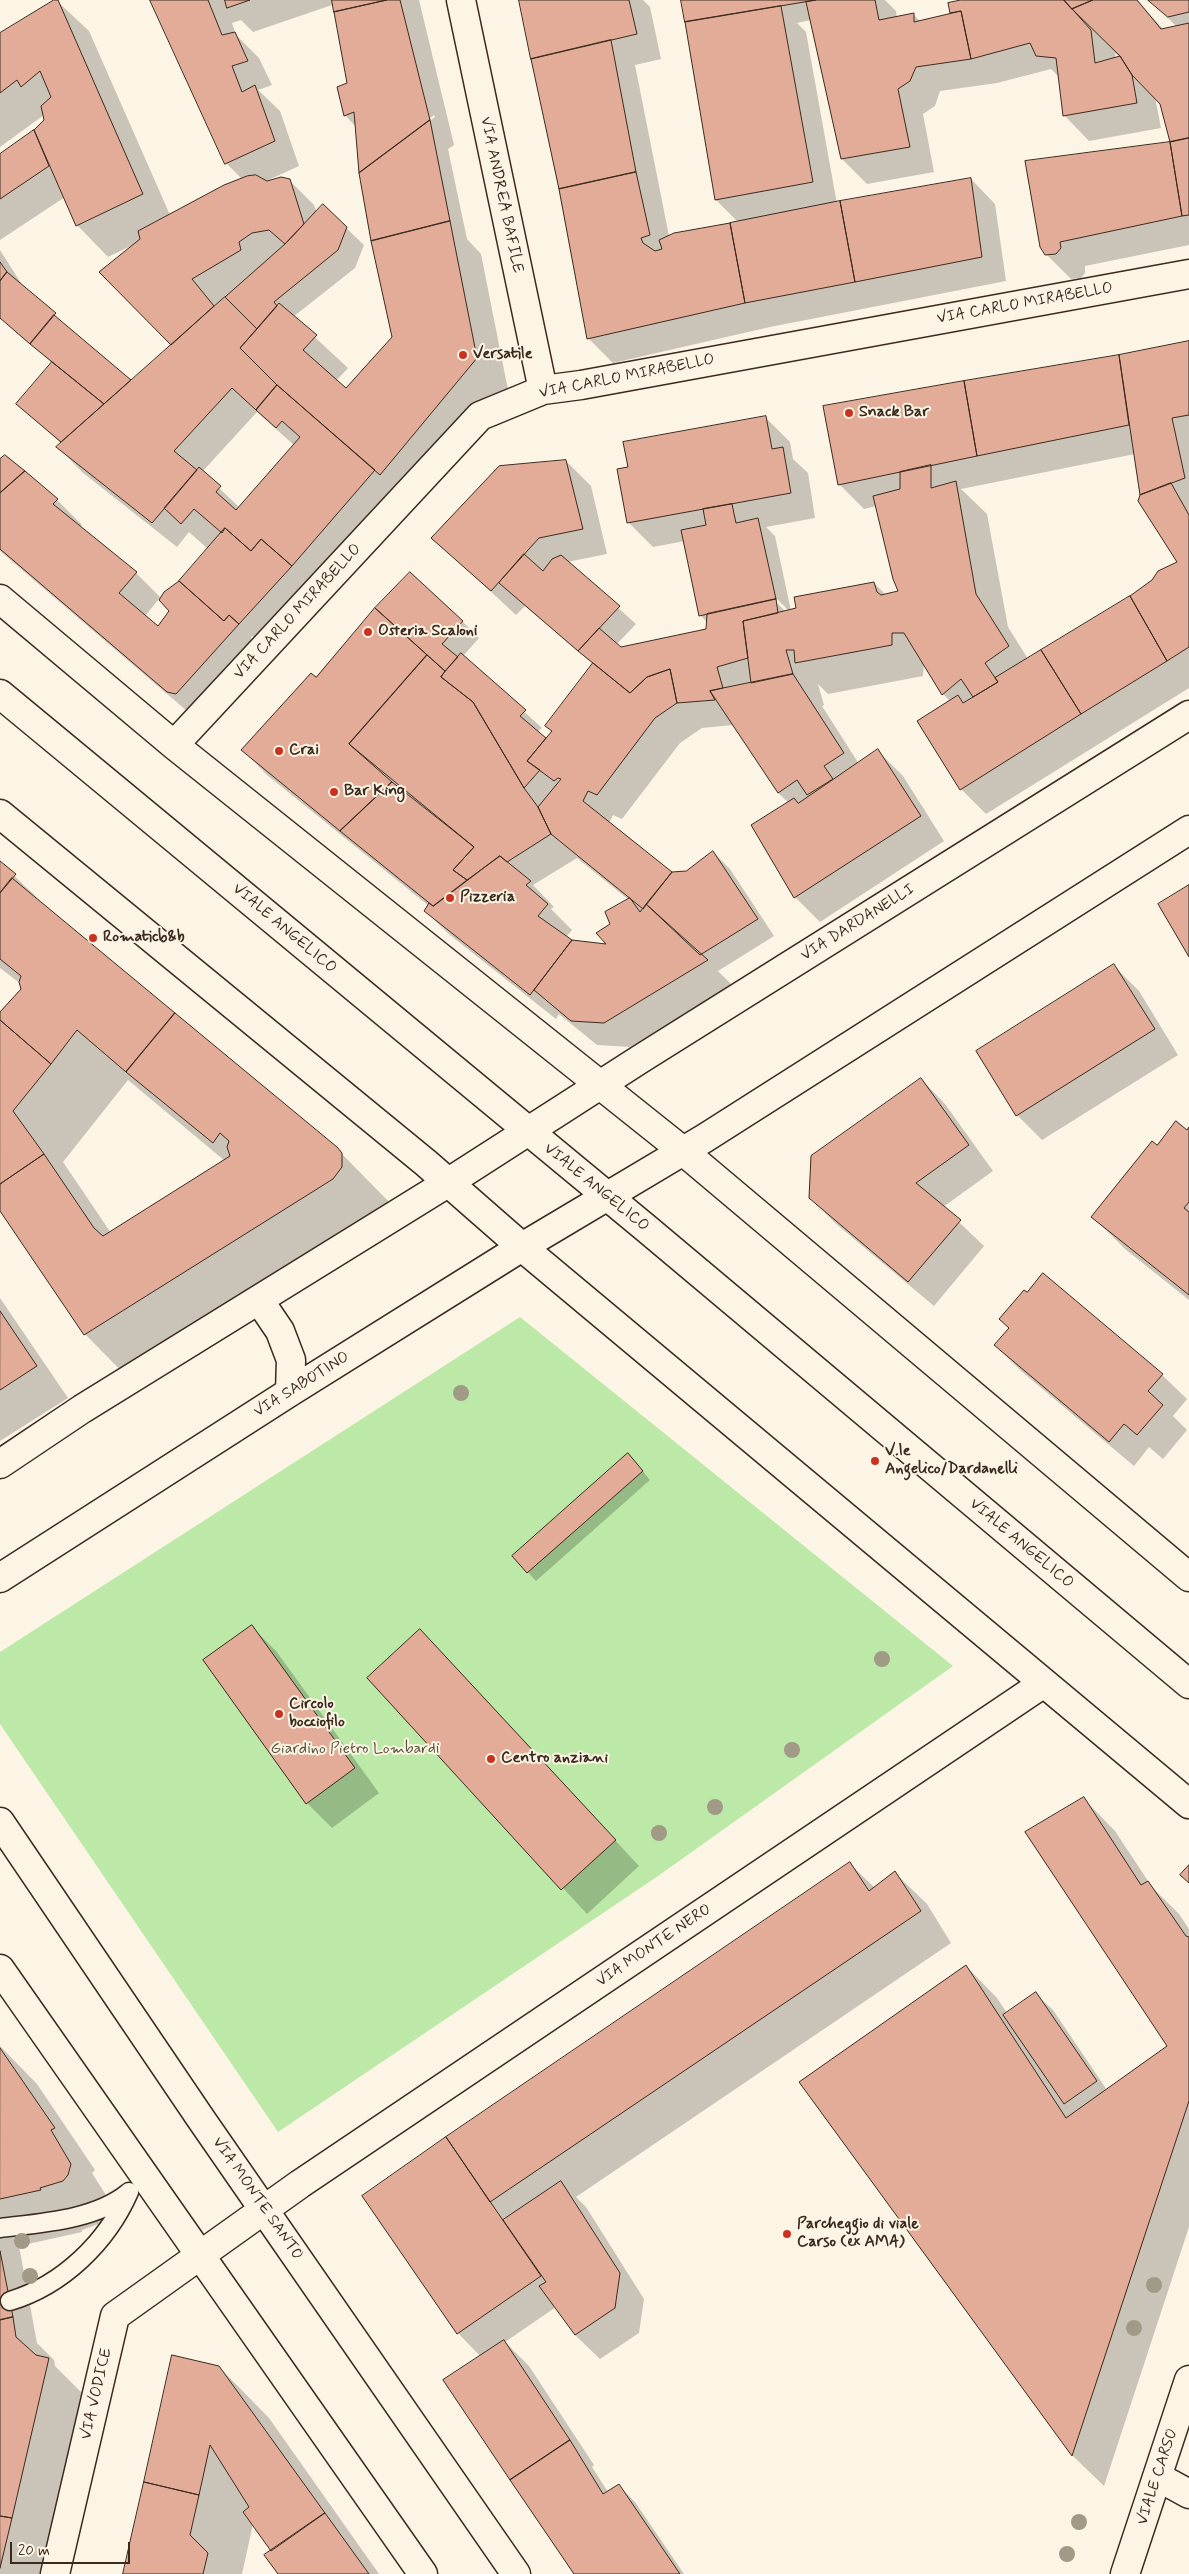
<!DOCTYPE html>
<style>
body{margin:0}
#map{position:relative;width:1189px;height:2574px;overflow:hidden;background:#fcf5e5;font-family:Mynerve,sans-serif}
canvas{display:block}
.scale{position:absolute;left:10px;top:2542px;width:120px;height:22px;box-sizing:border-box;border:2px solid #3b2a1e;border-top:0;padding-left:6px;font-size:15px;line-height:18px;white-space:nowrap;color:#3b2a1e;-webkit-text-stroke:4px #fcf5e5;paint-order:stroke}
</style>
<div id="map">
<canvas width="1189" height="2574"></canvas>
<div class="scale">20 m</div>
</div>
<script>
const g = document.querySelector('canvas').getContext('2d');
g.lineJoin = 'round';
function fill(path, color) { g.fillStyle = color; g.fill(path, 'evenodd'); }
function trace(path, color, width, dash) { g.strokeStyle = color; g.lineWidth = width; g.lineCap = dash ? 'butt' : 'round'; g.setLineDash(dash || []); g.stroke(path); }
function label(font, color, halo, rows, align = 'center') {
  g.font = font + ' Mynerve,sans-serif'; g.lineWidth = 4; g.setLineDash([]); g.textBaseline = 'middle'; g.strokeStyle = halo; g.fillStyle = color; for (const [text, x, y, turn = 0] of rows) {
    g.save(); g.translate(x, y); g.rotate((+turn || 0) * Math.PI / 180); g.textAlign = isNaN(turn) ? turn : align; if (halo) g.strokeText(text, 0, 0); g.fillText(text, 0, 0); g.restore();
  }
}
fill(new Path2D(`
 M520,1317L953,1666L658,1876L278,2132L0,1724V1652Z`), '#bce9a7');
fill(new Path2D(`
 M56,0L89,31L170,215L242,179L226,163L152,0H419L454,145L448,149L467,239L481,254L508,390L256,640L252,636L251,638L262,649L194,717L0,551V460L23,472L57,500L82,525L79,527L136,573L162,599L208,549L189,532L177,547L82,472L58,447L62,444L17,404L52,363L0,318V250L26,291L131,382L173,345L133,245L108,257L77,225L65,197L0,240V155L35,131L45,120L44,115L0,147V34ZM335,4L348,83L345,115L356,127L393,337L346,390L336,381L348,368L293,317L355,268L364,245L346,228L317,213L314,205L289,180L264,182L299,166L280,111L258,90L272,85L259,58L236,35L232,23L241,20L253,32ZM434,115L435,117L380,159V156ZM257,412L295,446L240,508L202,472ZM159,599L171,611L158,628L145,616Z
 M521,0H643L650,7L661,59L635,65L669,236L738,222L716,200L682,0H885L896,11L897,18L914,15L921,22L952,14L950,4L967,0H1137L1164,30L1177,27L1150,0H1189V245L1085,266V273L1081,278L1071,279L1046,254L1172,143L1161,103L1155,97L1161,128L1089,141L1065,116L1059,77L1051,69L997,83L940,91L935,106L923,114L934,172L867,184L842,159L811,20L797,23L806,32L837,204L971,179L995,204L1006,281L770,327L613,363L588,338ZM1115,53L1120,57L1116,59Z
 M1189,342V688L986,814L961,789L950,701L943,694L924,663L923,676L828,694L818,684L824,705L822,706L859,764L878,751L903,776L944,841L820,922L795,897L789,803L778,793L733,725L702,728L680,743L622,819L613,815L609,823L674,874L687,872L713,852L730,869L774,936L718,971L732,985L630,1047L597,1045L559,1014L556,1019L450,935L425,911L429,906L267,775L243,750L316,679L376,609L462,621L479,638L463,656L542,728L537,732L546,740L594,665L525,606L516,615L433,538L566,461L591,486L607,554L567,562L636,624L616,645L620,649L708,630V623L700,615L685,541L653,547L628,522L629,468L765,417L790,442L793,459L808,473L815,518L766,527L775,536L791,611L874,583L886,595L900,592L877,506L864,509L839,484L1119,356ZM1135,454L1141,496L1179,562L1130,597L1028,659L1008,627L987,514L961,489ZM772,594L790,612H786L770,596ZM577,858L629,900L612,924L609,946L571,941L566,937L572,930L551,909L554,907L533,885Z
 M0,862L57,917L340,1152L390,1203L135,1385L85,1334L0,1209V1014L23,989L21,984L0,968ZM128,1080L225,1161L111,1233L63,1162Z
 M1114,966L1139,991L1178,1055L1042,1140L1017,1115Z
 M921,1079L945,1104L993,1171L943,1207L984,1246L934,1306L835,1223L810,1198Z
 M1189,1129V1300L1125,1249L1093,1217L1157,1147Z
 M0,1298L68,1398L0,1441Z
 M1000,1319L1162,1375L1187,1399L1173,1416L1187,1430L1163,1459L1149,1447L1134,1466L1020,1370L995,1345L1009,1328Z
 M636,1463L650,1480L536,1581L513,1556Z
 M251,1626L276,1651L379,1793L332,1828L307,1803Z
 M420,1630L639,1866L587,1914L369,1678Z
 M1084,1799L1115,1831L1152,1887L1179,1914L1189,1929V2227L1104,2486L1073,2456L801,2082L966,1966L997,1998L1007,2013L1036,1994L1053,2010L1107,2090L1169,2047Z
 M850,1864L875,1888L895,1873L927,1904L951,1943L576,2197L586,2207L644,2299L639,2333L600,2359L575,2335L556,2307L505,2342L529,2366L594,2465L592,2467L608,2492L618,2485L635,2502L684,2574H575L481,2357L458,2333L364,2196Z
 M0,2046L37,2084L95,2170L92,2173L111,2203L104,2222L82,2230V2232L19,2246L37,2343L54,2360L55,2366L90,2401L50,2574H0Z
 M219,2367L269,2418L379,2574H279L272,2551L253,2524L242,2574H123Z`), '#0003');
const building = new Path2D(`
 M54,0H58L143,194L76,226L34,130L44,120L41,106L51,97L40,71L21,87L17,80L0,93V33Z
 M150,0H208L222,35L235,32L248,61L232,66L242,92L255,85L275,141L225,164Z
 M225,0H250L227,8Z
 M332,0H387L334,12Z
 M387,0H400L430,120L359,173L354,112L344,116L337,87L347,83L334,12Z
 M519,0H629L637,34L531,59Z
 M681,0H816L685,22Z
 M816,0H875L879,20L914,13V22L961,11L971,59L916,67L910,81L898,89L910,147L841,159L806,2Z
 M961,0H1064L1091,30L1095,63L1120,56L1132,75L1137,103L1063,116L1056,58L1036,56L1030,43L971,59L961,11L950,13L948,3Z
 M1064,0H1093L1072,9Z
 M1093,0H1137L1161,29L1189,23V138L1170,142L1160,104L1132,75L1120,56L1072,9Z
 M1148,0H1189V12L1168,17Z
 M781,6L813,182L715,200L685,22Z
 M611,40L636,172L559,189L531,59Z
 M430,120L450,221L371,241L359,173Z
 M34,130L49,166L0,199V154Z
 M1189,138V215L1182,216L1170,142Z
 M1170,142L1182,216L1060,242L1061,248L1056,254L1045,255L1040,247L1025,161Z
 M636,172L650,235L641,238L643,243L655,251L662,249L659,240L674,233L730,223L745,303L587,339L559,189Z
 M256,175L267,181L281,177L290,179L304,224L285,244L269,230L252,233L239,242L241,250L192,279L214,306L171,345L99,272L140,239L138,231L224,185L247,176Z
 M971,178L982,257L855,282L840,201Z
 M840,201L855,282L745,303L730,223Z
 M323,204L347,227L338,250L274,302L277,306L257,329L225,297L285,244Z
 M450,221L477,358L380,475L277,385L240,348L279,303L317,335L303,350L346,388L392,337L371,241Z
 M0,262L7,272L0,281Z
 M7,272L56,313L30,344L0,318V281Z
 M225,297L257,329L240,348L277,385L256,410L232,388L174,451L197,470L152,523L56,447Z
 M54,315L131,380L104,404L30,344Z
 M1189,341V415L1172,418L1185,478L1140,495L1119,355Z
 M1119,355L1129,425L977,456L964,381Z
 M52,362L104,404L61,442L16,404Z
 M964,381L977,456L838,485L823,406Z
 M277,385L375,470L292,566L261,539L251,551L225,528L222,533L194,509L181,524L164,508L199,467L221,486L216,492L236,510L300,437L282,421L276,428L256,410Z
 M766,416L772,449L783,447L791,493L627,523L617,469L628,467L623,442Z
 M5,455L25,471L0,493V459Z
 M566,460L583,529L539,538L491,591L431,538L499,466Z
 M931,465V488L956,481L976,594L1009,646L985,663L998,682L973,697L961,679L942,695L904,633H892V645L795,663L794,650H786L793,674L751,683L743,621L796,608L794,597L874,582L877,592L881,595L898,591L893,579L873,496L900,489V472Z
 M25,471L58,499L53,504L137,572L119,593L158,626L169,611L159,600L164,592L179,581L224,621L229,615L239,624L176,694L167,692L0,549V493Z
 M1171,483L1189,515V647L1167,661L1130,596L1152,580L1158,571L1177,562L1138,501L1140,495Z
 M732,504L736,523L758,518L776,599L699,616L681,530L706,525L703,509Z
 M225,528L251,551L261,539L292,566L239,624L229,615L224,621L179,581Z
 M524,554L543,571L552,559L561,555L620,606L578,651L499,583Z
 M410,572L463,621L442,644L458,657L445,671L375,608Z
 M1130,596L1167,661L1081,714L1041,650Z
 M776,599L778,613L743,621L748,658L717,667L723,688L710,691L715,700L677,703L670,669L647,677L630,693L578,651L599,628L621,647L706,629L707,614Z
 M375,608L427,655L349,744L392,782L340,831L241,750L311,673L316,677Z
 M1041,650L1081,714L960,790L917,721L958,695L963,703L998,682L995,678Z
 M461,653L526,710L520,716L546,738L527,761L540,770L524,788L473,702L441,677Z
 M427,655L445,671L441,677L473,702L524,788L538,807L551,834L507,862L500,856L467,880L453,870L474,847L349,744Z
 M593,663L630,693L647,677L670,669L677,703L655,718L597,795L588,791L583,801L672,872L643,909L551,834L538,807L561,779L558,778L554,781L527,761L552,731L545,726Z
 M793,674L844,753L824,766L833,779L807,795L797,780L778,793L710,691Z
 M878,749L921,816L794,898L751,825L794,798L798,803Z
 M392,782L474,847L453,870L467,880L433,906L340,831Z
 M713,851L758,919L700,955L646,904L672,872L686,871Z
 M500,856L531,881L526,885L548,904L538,916L572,940L530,995L424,911L429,903L433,906Z
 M0,861L16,874L0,893Z
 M12,878L175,1013L126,1072L77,1030L51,1064L0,1020V1012L21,989L19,982L21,976L0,959V893Z
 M1189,885V957L1158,904Z
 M630,898L640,912L646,904L708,960L604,1023L571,1021L534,990L572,940L606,944L596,933L610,924L605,912Z
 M1114,964L1155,1029L1016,1116L976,1051Z
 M175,1013L337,1147L342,1153V1167L333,1179L84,1335L0,1211V1184L44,1154L94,1228L103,1236L230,1156L227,1147L229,1141L220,1133L213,1143L126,1072Z
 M0,1020L51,1064L13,1111L44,1154L0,1184Z
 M921,1078L969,1145L916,1183L961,1220L908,1282L809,1198L811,1156Z
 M1176,1121L1187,1130L1189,1127V1202L1184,1208L1189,1212V1295L1091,1217L1152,1141L1157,1145Z
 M1043,1273L1163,1374L1148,1391L1163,1405L1137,1435L1124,1424L1109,1442L994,1345L1009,1328L999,1319L1024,1290L1027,1292Z
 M0,1311L37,1366L0,1390Z
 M628,1453L643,1471L527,1573L512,1556Z
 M252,1625L355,1768L306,1804L203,1660Z
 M420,1629L616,1840L561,1890L367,1678Z
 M1084,1797L1141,1885L1148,1881L1186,1936L1189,1937V2101L1072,2456L799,2082L966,1965L1066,2118L1167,2046L1025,1832Z
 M850,1862L869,1891L895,1871L921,1911L490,2202L446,2137Z
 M1189,1865V1883L1180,1875Z
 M1036,1992L1097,2081L1064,2104L1003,2015Z
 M0,2048L55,2128L51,2130L71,2164L68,2175L63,2181L40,2188L41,2190L0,2199Z
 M446,2137L541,2276L457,2334L362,2196Z
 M561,2181L620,2273L615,2308L575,2335L539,2286L546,2282L503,2220Z
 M0,2251L13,2317L0,2320Z
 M13,2317L16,2337L36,2355L49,2358L12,2518L0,2516V2320Z
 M504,2340L570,2440L510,2480L443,2380Z
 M172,2355L219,2366L325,2513L271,2551L243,2512L249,2507L210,2445L199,2495L144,2482Z
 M570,2440L603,2494L619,2484L680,2574H574L510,2480Z
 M144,2482L199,2495L190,2535L208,2553L203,2574H123Z
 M325,2513L369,2574H278L264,2555Z
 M0,2516L12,2518L0,2568Z`);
fill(building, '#e2ac98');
trace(building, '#3b2a1e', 1);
const service = new Path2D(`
 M0,2228C41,2223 95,2220 128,2193
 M10,2301C63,2285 107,2242 129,2192`);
const minor = new Path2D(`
 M461,0L543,390
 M0,599L174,745L683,1151L1189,1577
 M174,745L480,416L543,390L581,385L1189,274
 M0,814L426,1163L522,1247L1189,1804
 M259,1300L280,1331L291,1360L290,1392
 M0,1464L82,1409L449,1182L642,1058L1189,715
 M0,1578L290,1392L522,1247L705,1138L1189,830
 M0,1822L201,2119L516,2574
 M0,1969L423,2574
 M1158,2477L1189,2494
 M55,2574L115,2316L300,2184L1044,1683
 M1125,2574L1189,2380`);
const tertiary = new Path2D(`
 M0,694L647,1229L1189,1684`);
trace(service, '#3b2a1e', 21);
trace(minor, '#3b2a1e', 31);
trace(tertiary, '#3b2a1e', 31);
trace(service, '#fcf5e5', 18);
trace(minor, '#fcf5e5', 28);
trace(tertiary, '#fcf5e5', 28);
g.fillStyle = '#a09a86';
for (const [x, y] of [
 [461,1393],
 [882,1659],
 [792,1750],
 [715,1807],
 [659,1833],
 [22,2241],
 [30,2276],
 [1154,2285],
 [1134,2328],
 [1079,2522],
 [1067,2554]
]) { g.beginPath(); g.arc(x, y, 8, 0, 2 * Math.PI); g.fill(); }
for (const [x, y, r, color] of [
 [463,355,5,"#c8321e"],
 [849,413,5,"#c8321e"],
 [368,632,5,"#c8321e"],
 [279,751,5,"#c8321e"],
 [334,792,5,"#c8321e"],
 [450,898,5,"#c8321e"],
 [93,938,5,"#c8321e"],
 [875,1461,5,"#c8321e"],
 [279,1714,5,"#c8321e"],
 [491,1759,5,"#c8321e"],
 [787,2234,5,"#c8321e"]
]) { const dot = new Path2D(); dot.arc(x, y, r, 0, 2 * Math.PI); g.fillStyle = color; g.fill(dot); trace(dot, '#fcf5e5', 2); }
label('16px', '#3b2a1e', '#fcf5e5', [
 ["VIA ANDREA BAFILE",501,195,78],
 ["VIA CARLO MIRABELLO",1025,304,-10],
 ["VIA CARLO MIRABELLO",627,377,-11],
 ["VIA CARLO MIRABELLO",298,612,-47],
 ["VIA DARDANELLI",858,923,-32],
 ["VIALE ANGELICO",284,929,40],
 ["VIALE ANGELICO",596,1188,39],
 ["VIA SABOTINO",302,1385,-32],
 ["VIALE ANGELICO",1021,1544,40],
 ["VIA MONTE NERO",654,1946,-34],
 ["VIA MONTE SANTO",257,2199,55],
 ["VIA VODICE",97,2394,-77],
 ["VIALE CARSO",1158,2477,-72]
]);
label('bold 16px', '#3b2a1e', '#fcf5e5', [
 ["Versatile",473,355],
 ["Snack Bar",859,413],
 ["Osteria Scaloni",378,632],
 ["Crai",289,751],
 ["Bar King",344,792],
 ["Pizzeria",460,898],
 ["Romaticb&b",103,938],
 ["V.le",885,1452],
 ["Angelico/Dardanelli",885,1470],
 ["Circolo",289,1705],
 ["bocciofilo",289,1723],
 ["Centro anziani",501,1759],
 ["Parcheggio di viale",797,2225],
 ["Carso (ex AMA)",797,2243]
], 'left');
label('16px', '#555039', '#fcf5e5', [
 ["Giardino Pietro Lombardi",355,1750]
]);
</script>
